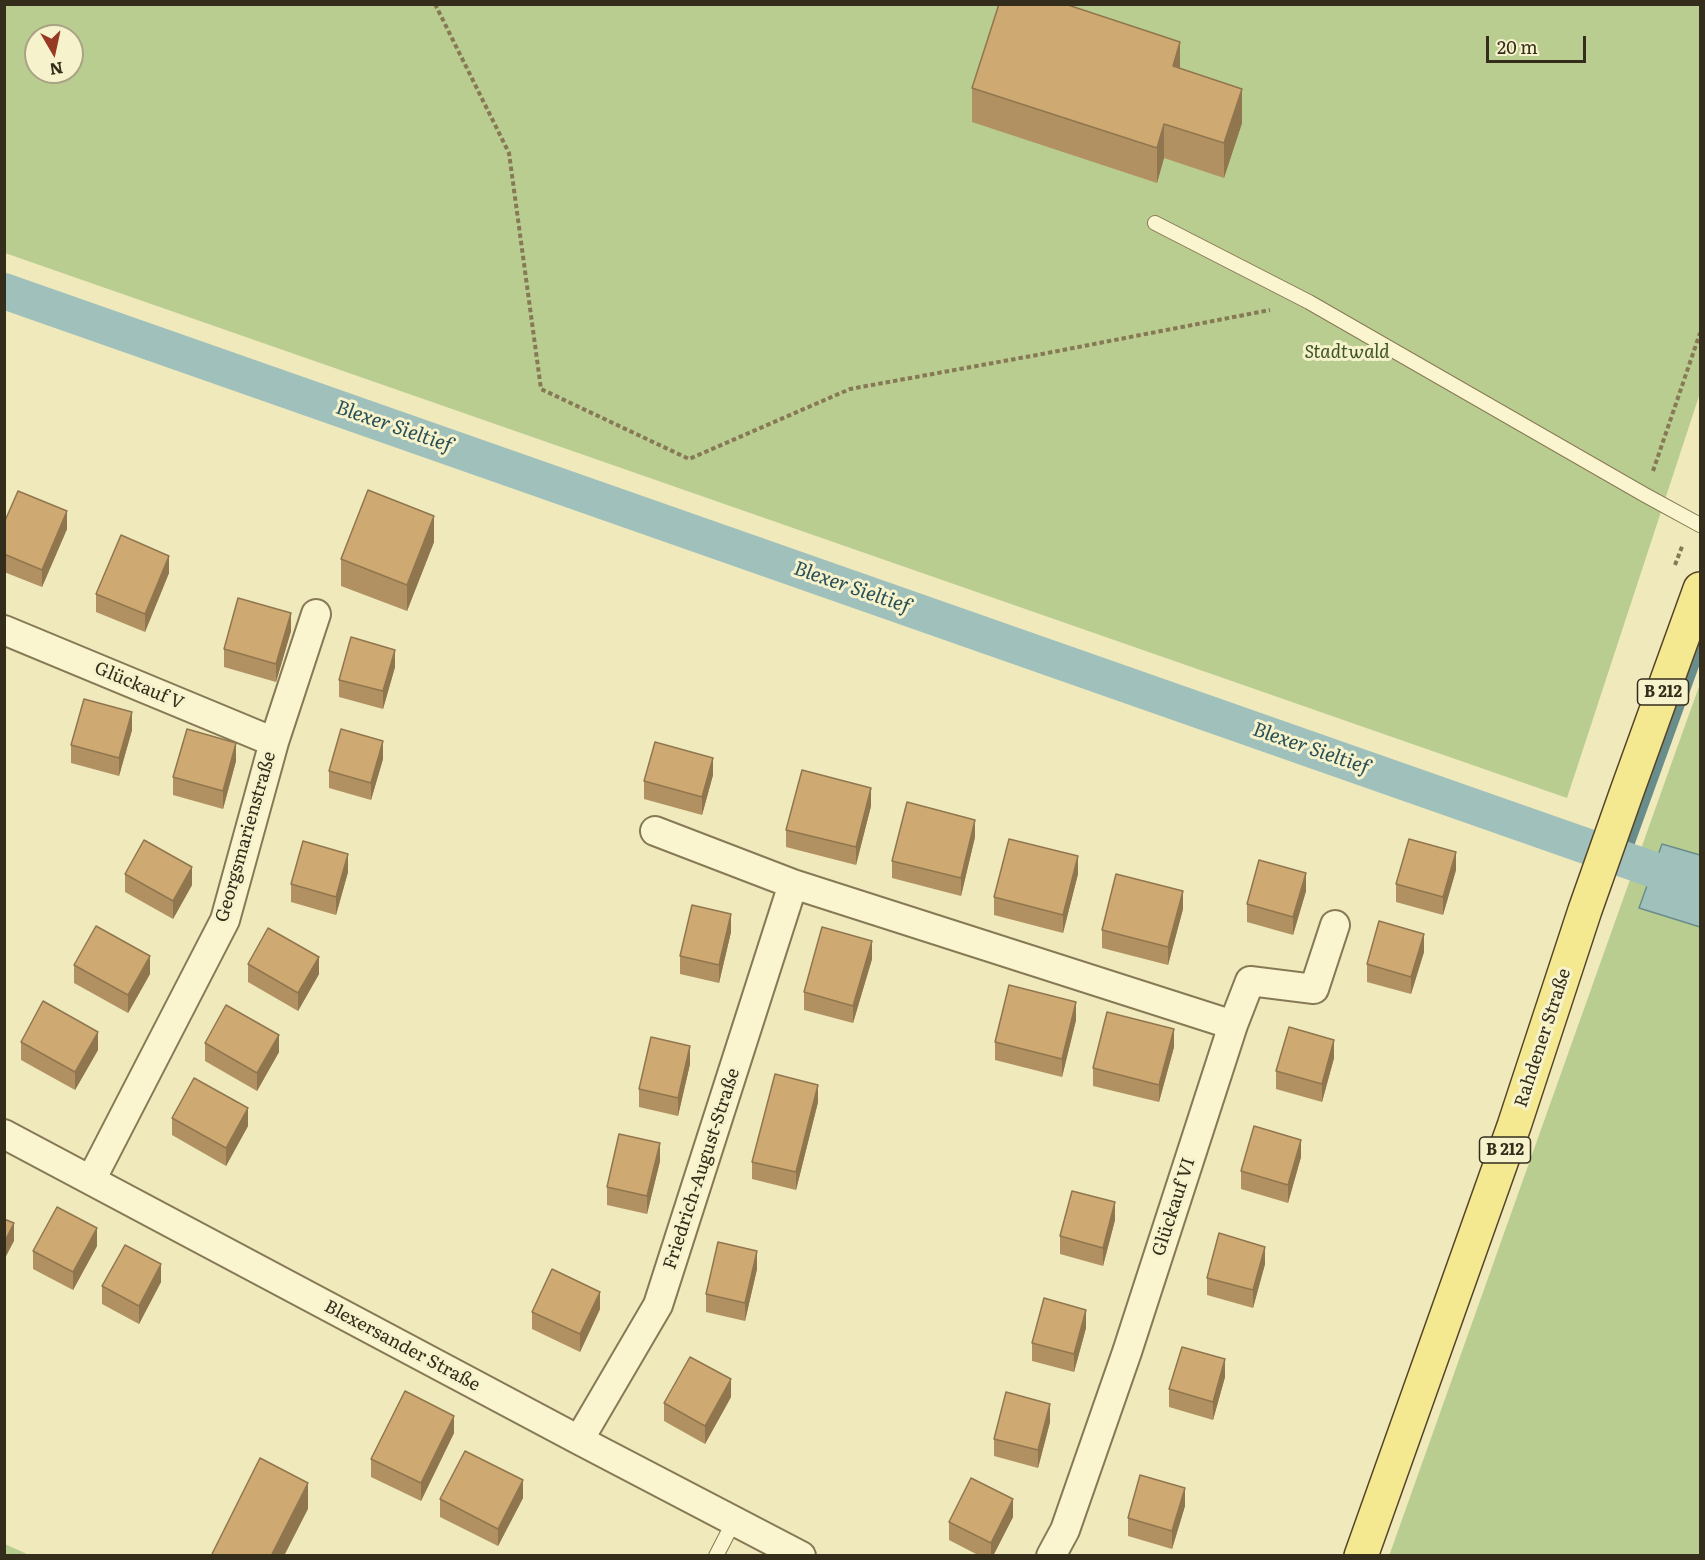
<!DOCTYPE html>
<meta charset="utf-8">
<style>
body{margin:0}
#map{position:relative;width:1705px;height:1560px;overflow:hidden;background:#efe9bc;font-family:Literata,serif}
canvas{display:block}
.frame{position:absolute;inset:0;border:6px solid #352d1b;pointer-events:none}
.north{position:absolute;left:24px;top:24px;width:60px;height:60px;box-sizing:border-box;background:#f6f2cc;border:2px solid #a9a385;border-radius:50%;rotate:171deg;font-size:16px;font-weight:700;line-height:24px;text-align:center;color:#352d1b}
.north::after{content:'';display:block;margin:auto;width:21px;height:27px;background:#973924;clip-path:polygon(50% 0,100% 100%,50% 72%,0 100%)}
.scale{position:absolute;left:1486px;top:36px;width:100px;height:27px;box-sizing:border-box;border:3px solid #352d1b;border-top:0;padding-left:8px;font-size:18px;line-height:21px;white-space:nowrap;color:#352d1b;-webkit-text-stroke:4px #f6f2cc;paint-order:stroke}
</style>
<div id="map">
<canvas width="1705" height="1560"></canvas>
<div class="frame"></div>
<div class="north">N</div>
<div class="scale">20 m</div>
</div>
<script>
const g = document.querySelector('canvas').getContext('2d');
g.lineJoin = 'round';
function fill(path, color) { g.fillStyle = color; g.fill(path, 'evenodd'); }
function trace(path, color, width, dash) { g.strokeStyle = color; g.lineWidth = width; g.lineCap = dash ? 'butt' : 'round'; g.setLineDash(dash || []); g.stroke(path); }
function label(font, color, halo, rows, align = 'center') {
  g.font = font + ' Literata,serif'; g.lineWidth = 6; g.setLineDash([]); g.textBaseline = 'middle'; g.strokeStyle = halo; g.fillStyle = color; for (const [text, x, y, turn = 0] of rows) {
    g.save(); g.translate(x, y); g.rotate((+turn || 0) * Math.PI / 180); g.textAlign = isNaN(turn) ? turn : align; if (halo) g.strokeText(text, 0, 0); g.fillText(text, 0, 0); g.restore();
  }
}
fill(new Path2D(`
 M5,5H1700V393L1567,798L5,253ZM36,36H72V72H36Z
 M1700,684V1555L1389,1556L1683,731Z
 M4,1544H5L29,1555H5Z`), '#bacd90');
const water = new Path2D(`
 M1662,844L1700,855V927L1639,908Z`);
fill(water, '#a0c0bc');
trace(water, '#688d8b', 1.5);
trace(new Path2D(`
 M1624,859L1700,649`), '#688d8b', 10);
trace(new Path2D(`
 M4,291L1700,886`), '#a0c0bc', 36);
const lane = new Path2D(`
 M1155,223L1309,302L1645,495L1700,525
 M716,1556L734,1521`);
const street = new Path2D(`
 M4,630L274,742
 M655,831L793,884L1233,1025
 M4,1134L579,1440L801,1556
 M91,1180L225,920L274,742L316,614
 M579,1440L658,1305L793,884
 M1051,1556L1065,1530L1127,1352L1233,1025L1250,981L1314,989L1335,925`);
const primary = new Path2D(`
 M1361,1556L1514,1126L1585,910L1626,794L1700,589`);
trace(lane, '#877955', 16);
trace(street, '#877955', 32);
trace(primary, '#54452a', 36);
trace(new Path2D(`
 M435,4L509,153L541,389L689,459L850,389L1037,355L1270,310
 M1653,471L1700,333
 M1675,565L1683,544`), '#877955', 4, [4.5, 3]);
trace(lane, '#faf5cf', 14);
trace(street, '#faf5cf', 28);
trace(primary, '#f4e891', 33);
fill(new Path2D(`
 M1180,69L1242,123L1224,178L1164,158L1157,183L972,122V88Z
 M4,523L67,529L42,587L4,572Z
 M434,542L407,611L341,586V559Z
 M169,573L145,632L96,612V594Z
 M291,631L276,682L224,667V649Z
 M395,667L383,709L339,697V680Z
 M132,730L119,776L71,763V745Z
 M383,759L371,800L329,788V771Z
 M236,761L223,809L173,795V777Z
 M713,775L702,815L644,799V781Z
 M871,806L856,865L786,847V830Z
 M975,837L961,896L892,878V861Z
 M1456,870L1443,915L1396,902V884Z
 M348,872L336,915L291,902V884Z
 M125,874L192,885L173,919L125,892Z
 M1078,874L1063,933L994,915V897Z
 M1306,891L1293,935L1247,922V904Z
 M1183,909L1168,965L1102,948V930Z
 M731,932L719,983L680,974V956Z
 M1424,952L1411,994L1367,982V964Z
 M872,959L853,1023L804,1010V992Z
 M248,964L319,974L298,1011L248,982Z
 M74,965L150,974L128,1013L74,983Z
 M1076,1020L1062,1077L995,1060V1042Z
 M21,1042L98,1050L75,1090L21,1060Z
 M205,1043L279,1052L257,1091L205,1061Z
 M1174,1047L1159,1102L1093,1086V1068Z
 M1334,1058L1322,1102L1276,1089V1071Z
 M690,1064L678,1116L639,1107V1089Z
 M818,1102L796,1190L752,1179V1162Z
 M172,1118L248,1126L226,1166L172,1135Z
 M1301,1157L1288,1203L1241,1189V1171Z
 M660,1161L647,1214L607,1205V1187Z
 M1115,1220L1103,1266L1060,1254V1236Z
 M97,1246L73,1290L33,1269V1251Z
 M1265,1264L1253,1308L1207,1295V1278Z
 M757,1269L745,1321L706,1312V1294Z
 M161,1282L139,1324L102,1304V1286Z
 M600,1309L580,1352L532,1329V1312Z
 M1086,1328L1074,1372L1032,1361V1343Z
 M1225,1377L1213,1420L1169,1407V1389Z
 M731,1397L705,1444L664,1421V1403Z
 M1050,1422L1038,1468L994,1456V1439Z
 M454,1433L421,1501L371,1477V1459Z
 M523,1498L498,1546L440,1517V1499Z
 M1185,1506L1172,1549L1128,1536V1518Z
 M1013,1517L993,1556H980L949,1540V1522Z`), '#b19161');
fill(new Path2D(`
 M1180,42V76L1173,66Z
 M1242,89V123L1224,178V143Z
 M1164,124V158L1157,183V148Z
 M67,511V529L42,587V570Z
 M434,516V542L407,611V585Z
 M169,556V573L145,632V614Z
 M291,613V631L276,682V664Z
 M395,650V667L383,709V691Z
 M132,712V730L119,776V758Z
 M383,741V759L371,800V783Z
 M236,743V761L223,809V791Z
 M713,758V775L702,815V797Z
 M871,788V806L856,865V847Z
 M975,820V837L961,896V878Z
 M1456,852V870L1443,915V897Z
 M348,854V872L336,915V897Z
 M1078,856V874L1063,933V915Z
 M192,867V885L173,919V901Z
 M1306,873V891L1293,935V917Z
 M1183,891V909L1168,965V947Z
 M731,914V932L719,983V965Z
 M1424,934V952L1411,994V977Z
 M872,941V959L853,1023V1006Z
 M150,956V974L128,1013V995Z
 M319,957V974L298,1011V993Z
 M1076,1002V1020L1062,1077V1059Z
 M1174,1029V1047L1159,1102V1085Z
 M98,1032V1050L75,1090V1072Z
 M279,1035V1052L257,1091V1073Z
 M1334,1040V1058L1322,1102V1084Z
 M690,1046V1064L678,1116V1098Z
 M818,1085V1102L796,1190V1172Z
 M248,1108V1126L226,1166V1148Z
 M1301,1140V1157L1288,1203V1185Z
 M660,1143V1161L647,1214V1196Z
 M1115,1202V1220L1103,1266V1248Z
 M14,1223V1241L4,1260V1243Z
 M97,1228V1246L73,1290V1272Z
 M1265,1247V1264L1253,1308V1290Z
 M757,1251V1269L745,1321V1303Z
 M161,1264V1282L139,1324V1306Z
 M600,1292V1309L580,1352V1334Z
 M1086,1310V1328L1074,1372V1354Z
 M1225,1359V1377L1213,1420V1402Z
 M731,1379V1397L705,1444V1426Z
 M1050,1404V1422L1038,1468V1450Z
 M454,1416V1433L421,1501V1483Z
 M523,1480V1498L498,1546V1529Z
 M308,1483V1509L284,1556H271Z
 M1185,1488V1506L1172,1549V1531Z
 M1013,1499V1517L993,1556H991V1543Z`), '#90764f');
const building = new Path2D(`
 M999,4H1065L1180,42L1173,66L1242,89L1224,143L1164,124L1157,148L972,88Z
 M368,490L434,516L407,585L341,559Z
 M18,491L67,511L42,570L4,554V523Z
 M121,535L169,556L145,614L96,594Z
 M238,598L291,613L276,664L224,649Z
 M351,637L395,650L383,691L339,680Z
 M84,699L132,712L119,758L71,745Z
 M187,729L236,743L223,791L173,777Z
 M341,729L383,741L371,783L329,771Z
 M655,742L713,758L702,797L644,781Z
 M802,770L871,788L856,847L786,830Z
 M907,802L975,820L961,878L892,861Z
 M1009,839L1078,856L1063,915L994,897Z
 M1409,839L1456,852L1443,897L1396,884Z
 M144,840L192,867L173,901L125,874Z
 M303,841L348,854L336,897L291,884Z
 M1259,860L1306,873L1293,917L1247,904Z
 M1116,874L1183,891L1168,947L1102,930Z
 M692,905L731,914L719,965L680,956Z
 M1379,921L1424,934L1411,977L1367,964Z
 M96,926L150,956L128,995L74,965Z
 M822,927L872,941L853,1006L804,992Z
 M268,928L319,957L298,993L248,964Z
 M1009,985L1076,1002L1062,1059L995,1042Z
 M43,1001L98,1032L75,1072L21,1042Z
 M226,1005L279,1035L257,1073L205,1043Z
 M1107,1012L1174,1029L1159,1085L1093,1068Z
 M1289,1027L1334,1040L1322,1084L1276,1071Z
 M651,1037L690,1046L678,1098L639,1089Z
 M775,1074L818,1085L796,1172L752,1162Z
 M194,1078L248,1108L226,1148L172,1118Z
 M1254,1126L1301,1140L1288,1185L1241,1171Z
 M619,1134L660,1143L647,1196L607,1187Z
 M1072,1191L1115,1202L1103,1248L1060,1236Z
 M57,1207L97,1228L73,1272L33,1251Z
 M4,1219L14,1223L4,1243Z
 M1219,1233L1265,1247L1253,1290L1207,1278Z
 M718,1242L757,1251L745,1303L706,1294Z
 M125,1245L161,1264L139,1306L102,1286Z
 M552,1269L600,1292L580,1334L532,1312Z
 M1044,1298L1086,1310L1074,1354L1032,1343Z
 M1182,1347L1225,1359L1213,1402L1169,1389Z
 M690,1357L731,1379L705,1426L664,1403Z
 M405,1391L454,1416L421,1483L371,1459Z
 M1006,1392L1050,1404L1038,1450L994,1439Z
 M465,1451L523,1480L498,1529L440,1499Z
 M260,1458L308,1483L271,1556H211Z
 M1140,1475L1185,1488L1172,1531L1128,1518Z
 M971,1478L1013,1499L991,1543L949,1522Z`);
fill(building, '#cea971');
trace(building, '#90764f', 1.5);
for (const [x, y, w] of [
 [1663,692,51],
 [1505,1150,51]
]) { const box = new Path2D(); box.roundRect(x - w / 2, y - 13, w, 26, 4.5); g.fillStyle = '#f6f2cc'; g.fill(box); trace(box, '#352d1b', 1.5); }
label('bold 16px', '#352d1b', null, [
 ["B 212",1663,692],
 ["B 212",1505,1150]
]);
label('italic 18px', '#3c5221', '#f6f2cc', [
 ["Stadtwald",1347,353]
]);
label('18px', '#352d1b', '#f6f2cc', [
 ["Glückauf V",139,686,23],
 ["Georgsmarienstraße",246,837,-74],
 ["Rahdener Straße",1543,1038,-72],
 ["Friedrich-August-Straße",702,1169,-72],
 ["Glückauf VI",1174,1207,-72],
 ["Blexersander Straße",402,1346,28]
]);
label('italic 20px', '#295056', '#f6f2cc', [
 ["Blexer Sieltief",394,427,19],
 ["Blexer Sieltief",852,588,19],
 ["Blexer Sieltief",1311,749,19]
]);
</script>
